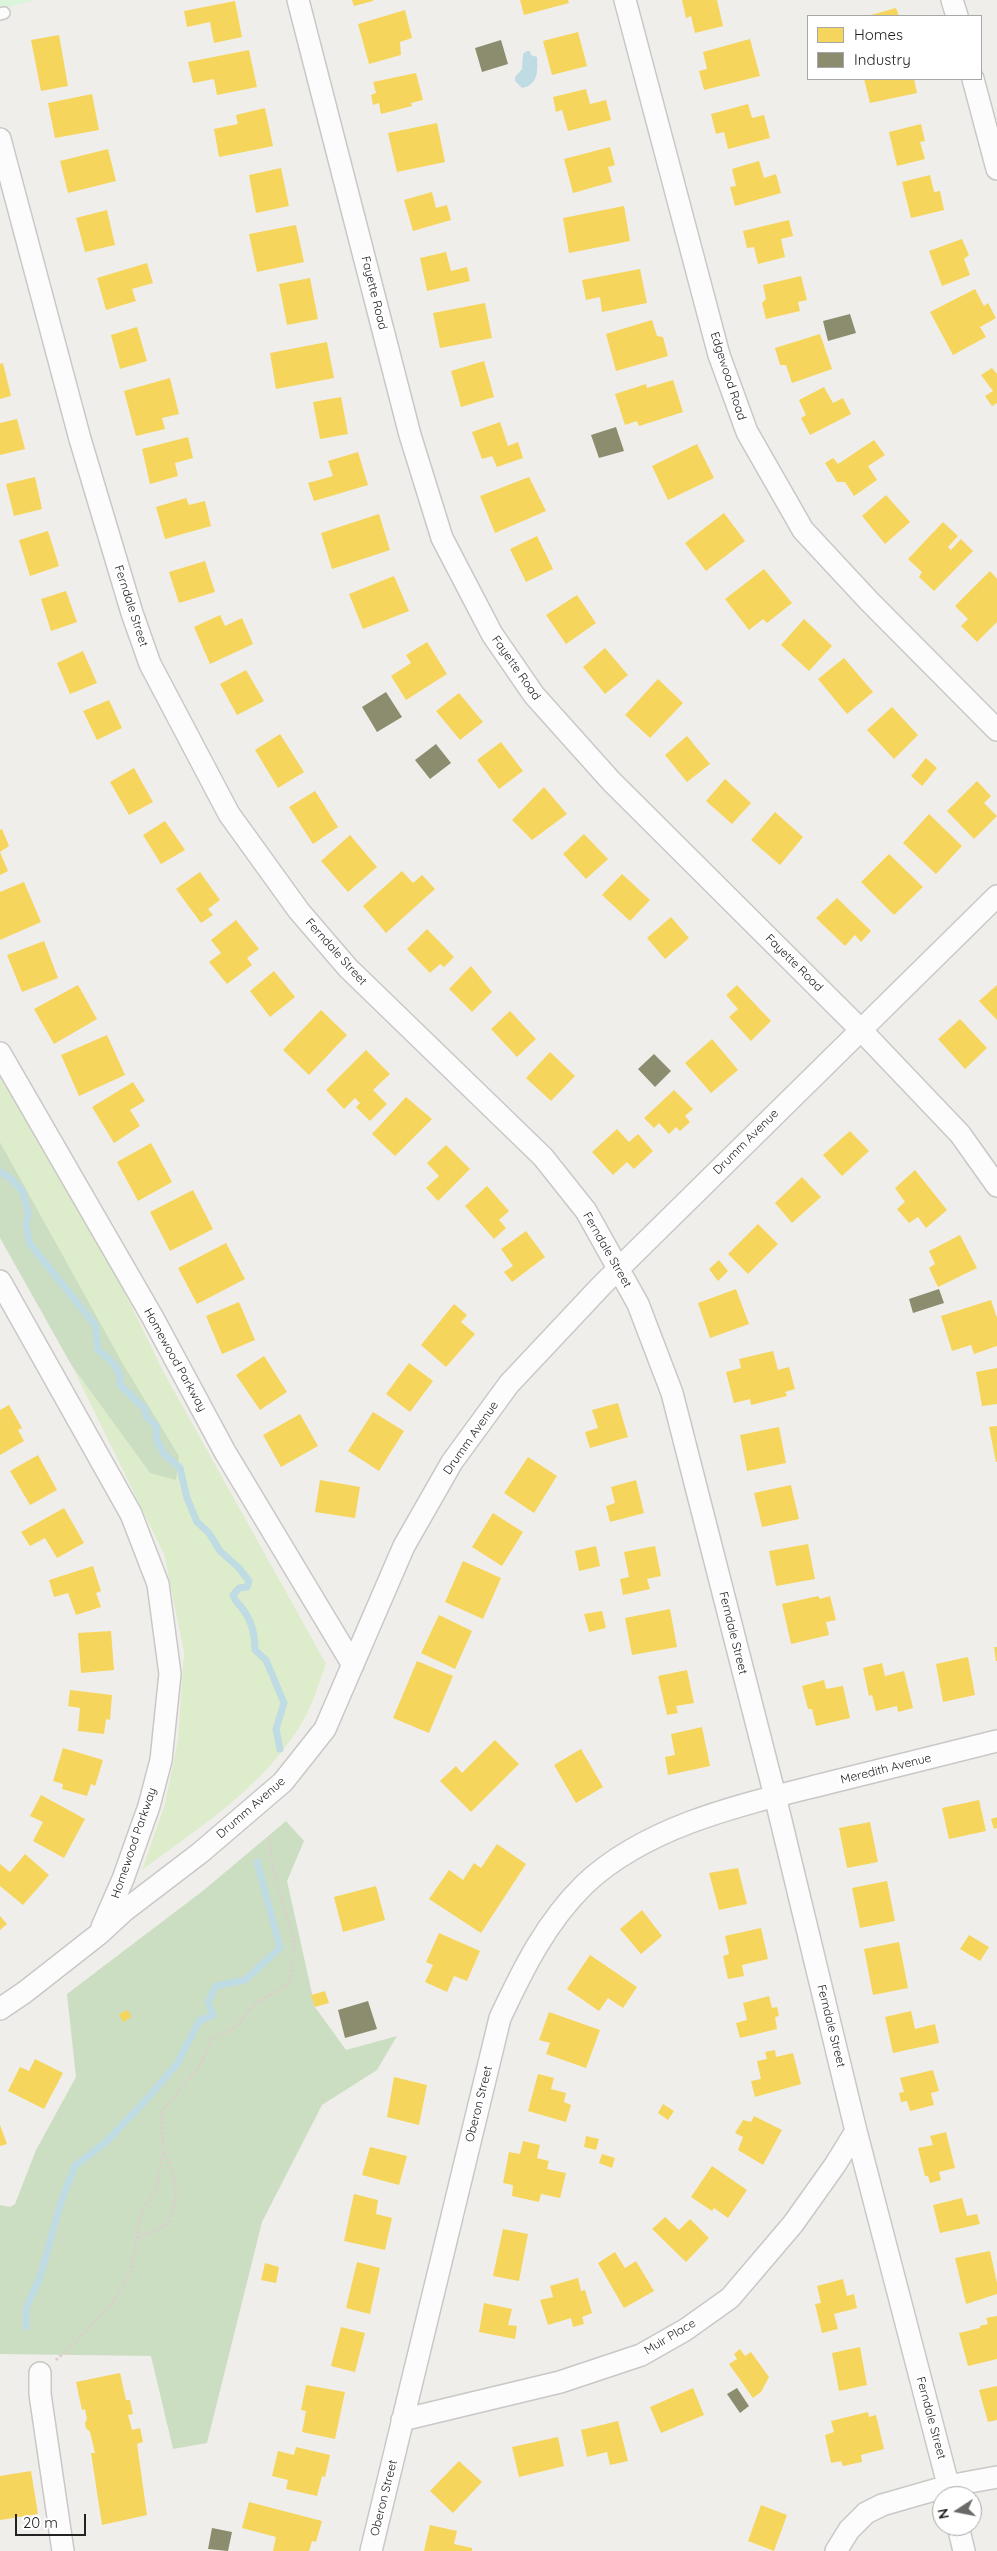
<!DOCTYPE html>
<style>
body{margin:0}
#map{position:relative;width:997px;height:2551px;overflow:hidden;background:#f0eeeb;font-family:Quicksand,sans-serif}
canvas{display:block}
.legend{position:absolute;left:807px;top:15px;width:175px;height:65px;box-sizing:border-box;background:#fff;border:1px solid #a7a7a7;margin:0;padding:6px 9px;list-style:none;font-size:15px;color:#222}
.legend li{display:flex;align-items:center;gap:10px;height:25px}
.legend b{width:25px;border:1px solid #a7a7a7}
.north{position:absolute;left:932px;top:2486px;width:50px;height:50px;box-sizing:border-box;background:#fff;border:1px solid #a7a7a7;border-radius:50%;rotate:259deg;font-size:14px;font-weight:700;line-height:20px;text-align:center;color:#222}
.north::after{content:'';display:block;margin:auto;width:18px;height:22px;background:#6a6968;clip-path:polygon(50% 0,100% 100%,50% 72%,0 100%)}
.scale{position:absolute;left:15px;top:2514px;width:71px;height:22px;box-sizing:border-box;border:2px solid #222;border-top:0;padding-left:6px;font-size:15px;line-height:18px;white-space:nowrap;color:#222;-webkit-text-stroke:4px #fff;paint-order:stroke}
</style>
<div id="map">
<canvas width="997" height="2551"></canvas>
<ul class="legend">
<li><b style="height:14px;background:#f6d55c"></b>Homes</li>
<li><b style="height:14px;background:#8c8c6e"></b>Industry</li>
</ul>
<div class="north">N</div>
<div class="scale">20 m</div>
</div>
<script>
const g = document.querySelector('canvas').getContext('2d');
g.lineJoin = 'round';
function fill(path, color) { g.fillStyle = color; g.fill(path, 'evenodd'); }
function trace(path, color, width, dash) { g.strokeStyle = color; g.lineWidth = width; g.lineCap = dash ? 'butt' : 'round'; g.setLineDash(dash || []); g.stroke(path); }
function label(font, color, halo, rows, align = 'center') {
  g.font = font + ' Quicksand,sans-serif'; g.lineWidth = 5; g.setLineDash([]); g.textBaseline = 'middle'; g.strokeStyle = halo; g.fillStyle = color; for (const [text, x, y, turn = 0] of rows) {
    g.save(); g.translate(x, y); g.rotate((+turn || 0) * Math.PI / 180); g.textAlign = isNaN(turn) ? turn : align; if (halo) g.strokeText(text, 0, 0); g.fillText(text, 0, 0); g.restore();
  }
}
fill(new Path2D(`
 M0,1072L125,1293L163,1371L326,1664C319,1682 313,1704 303,1721C265,1786 201,1826 142,1870L165,1804L178,1739L184,1652L164,1554L72,1366L150,1473L179,1456L122,1362L0,1142Z`), '#ddeccb');
fill(new Path2D(`
 M0,1142L122,1362L179,1456L176,1480L150,1473L72,1366L0,1238Z
 M286,1821L304,1841L287,1881L315,2007L346,2050L397,2036L377,2070L322,2105L262,2222L207,2443L173,2449L151,2356L0,2354V2205L10,2207L15,2204L36,2150L76,2077L67,1994L204,1890Z`), '#cbdec1');
fill(new Path2D(`
 M0,0H35L0,9Z`), '#daf5da');
fill(new Path2D(`
 M527,51H530L531,55L537,57C538,71 538,85 522,88L515,81V77L522,69L523,54Z`), '#bfdbe3');
fill(new Path2D(`
 M352,0H373V1L354,6Z
 M520,0H568L569,3L524,15Z
 M682,0H717L723,26L695,33L691,16L686,18Z
 M235,1L242,37L214,43L210,22L187,27L184,11Z
 M896,8L899,16H867Z
 M405,10L412,38L400,42L401,55L369,64L358,24Z
 M578,32L587,66L552,75L543,41Z
 M59,35L68,86L41,91L31,40Z
 M750,39L760,76L704,90L699,71L707,69L703,52Z
 M249,50L257,87L217,95L214,79L193,83L188,62Z
 M416,73L423,100L411,103L412,106L381,114L379,103L373,105L371,95L376,93L373,82Z
 M864,79H914L917,93L870,103Z
 M586,89L590,104L606,100L611,120L568,131L562,110L556,112L553,97Z
 M92,94L99,130L55,138L48,103Z
 M748,104L752,118L764,115L770,138L728,149L724,132L716,134L711,114Z
 M265,108L273,146L219,157L214,129L238,124L236,115Z
 M437,123L445,162L397,172L388,133Z
 M921,124L925,141L920,142L925,159L897,166L889,132Z
 M610,147L615,165L608,167L612,182L573,193L564,159Z
 M108,149L116,181L68,193L60,161Z
 M759,161L764,178L776,174L781,193L735,206L730,187L736,186L732,169Z
 M281,168L289,206L256,213L249,175Z
 M930,175L934,192L940,191L944,210L911,218L902,182Z
 M432,192L436,208L447,205L451,220L413,231L404,200Z
 M624,206L630,241L569,253L563,218Z
 M107,210L115,245L85,252L76,218Z
 M789,220L793,236L781,239L785,257L758,264L754,247L747,248L743,231Z
 M296,225L304,262L257,272L249,234Z
 M962,239L969,255L964,259L970,275L942,286L929,251Z
 M446,252L451,271L467,267L470,281L427,291L420,258Z
 M147,263L153,283L132,289L136,301L106,310L97,278Z
 M640,269L647,303L602,312L600,297L586,300L582,280Z
 M801,276L807,300L798,302L800,311L766,319L762,303L766,299L763,285Z
 M310,278L318,319L287,325L279,284Z
 M975,289L984,306L988,303L996,318L980,327L986,337L953,355L930,312Z
 M485,303L492,338L440,348L433,313Z
 M652,320L657,336L663,337L668,356L616,371L606,334Z
 M137,327L147,361L120,369L111,335Z
 M820,334L832,369L792,383L786,365H780L775,348Z
 M327,342L334,378L276,389L270,353Z
 M484,361L494,397L461,407L451,371Z
 M3,363L11,396L0,399V364Z
 M992,368L997,374V403L992,406L985,396L993,391L981,375Z
 M170,378L179,414L162,418L165,429L136,436L124,391Z
 M673,380L683,412L639,426L637,421L625,425L615,394L646,384L647,388Z
 M824,387L833,403L843,398L851,414L810,435L801,418L806,415L799,400Z
 M341,397L348,434L320,439L313,402Z
 M17,419L25,449L0,455V423Z
 M500,422L508,446L518,442L523,458L497,467L492,456L482,459L472,432Z
 M188,437L193,458L175,463L178,476L150,484L142,449Z
 M874,440L885,455L868,466L877,480L854,496L845,482H837L825,463L833,458L838,464Z
 M697,444L714,478L668,500L652,466Z
 M358,452L368,485L314,501L308,483L333,476L328,461Z
 M35,477L42,509L14,516L6,484Z
 M529,477L546,511L495,533L480,496Z
 M886,495L910,522L885,544L862,516Z
 M186,498L189,505L205,501L211,526L165,539L156,507Z
 M724,513L745,541L706,571L685,543Z
 M379,514L390,550L332,569L321,533Z
 M943,522L958,536L948,547L951,550L961,539L973,551L934,591L919,577L922,572L908,559Z
 M48,531L59,566L30,576L19,540Z
 M537,536L553,569L526,582L510,549Z
 M205,561L215,592L179,603L169,572Z
 M764,569L792,603L767,623L763,619L749,630L725,599Z
 M990,571L997,579V622L977,642L961,626L968,619L955,606Z
 M394,576L409,611L363,629L349,594Z
 M66,591L77,622L51,631L41,599Z
 M577,595L596,623L566,644L546,615Z
 M220,615L225,626L242,618L253,644L210,664L194,627Z
 M804,619L832,646L809,671L781,645Z
 M427,642L447,674L406,700L391,676L411,663L406,655Z
 M605,648L628,675L605,694L583,667Z
 M83,651L97,683L70,694L57,663Z
 M844,658L873,692L847,714L818,679Z
 M246,670L264,701L237,715L220,684Z
 M658,679L683,703L650,738L625,715Z
 M459,693L483,722L460,740L436,711Z
 M109,700L122,728L97,740L83,711Z
 M892,707L918,735L894,759L867,730Z
 M280,734L304,772L278,788L255,750Z
 M687,736L710,764L687,782L665,755Z
 M501,742L523,771L499,789L477,760Z
 M926,758L937,768L922,786L911,776Z
 M134,768L153,802L129,815L110,782Z
 M725,779L751,803L732,824L706,801Z
 M977,781L991,796L984,803L997,816L974,839L947,811Z
 M544,787L567,814L532,840L512,820Z
 M315,791L338,827L313,844L289,807Z
 M775,812L803,837L780,865L751,840Z
 M929,814L962,846L936,874L903,843Z
 M165,821L185,850L161,864L143,835Z
 M2,829L9,846L0,852L8,871L0,875V830Z
 M584,834L608,859L586,879L563,854Z
 M350,835L377,867L348,892L321,861Z
 M889,854L923,887L894,915L861,882Z
 M402,871L413,883L422,875L435,889L386,933L363,906Z
 M200,872L220,900L208,909L213,915L201,923L176,889Z
 M622,874L650,900L630,921L602,895Z
 M24,882L41,922L0,940V892Z
 M837,898L871,931L861,942L855,935L845,946L816,918Z
 M671,917L689,938L665,959L647,938Z
 M236,920L259,949L247,958L252,965L227,984L209,962L221,953L211,940Z
 M427,929L454,957L444,967L440,964L430,973L407,949Z
 M44,941L58,978L22,992L7,955Z
 M471,966L492,992L472,1012L449,989Z
 M274,971L295,997L270,1017L250,991Z
 M78,985L97,1019L54,1044L34,1009Z
 M737,985L771,1021L751,1041L729,1017L738,1009L726,995Z
 M997,985V1020L979,1001Z
 M321,1010L347,1035L309,1075L283,1050Z
 M510,1011L536,1039L517,1057L491,1029Z
 M960,1019L987,1048L965,1069L938,1039Z
 M107,1035L125,1075L79,1096L61,1055Z
 M712,1039L738,1070L711,1093L685,1063Z
 M366,1050L390,1074L373,1090L387,1104L370,1121L356,1107L360,1103L355,1098L344,1109L326,1090Z
 M550,1052L575,1076L551,1101L526,1078Z
 M133,1082L145,1101L130,1110L140,1126L114,1143L92,1107Z
 M674,1090L693,1109L685,1116L690,1122L680,1131L676,1127L669,1134L659,1123L654,1128L644,1118Z
 M406,1097L432,1119L395,1156L372,1134Z
 M617,1129L629,1142L638,1134L653,1151L634,1169L627,1162L613,1175L592,1152Z
 M850,1131L869,1151L842,1176L823,1155Z
 M151,1143L172,1182L138,1201L117,1162Z
 M446,1145L470,1169L438,1201L426,1188L439,1176L427,1163Z
 M915,1170L947,1210L926,1228L918,1217L909,1223L897,1209L905,1202L895,1188Z
 M802,1177L821,1197L792,1223L775,1203Z
 M487,1186L509,1211L499,1220L506,1228L494,1239L465,1206Z
 M193,1190L213,1229L170,1251L150,1212Z
 M758,1224L778,1244L748,1274L728,1254Z
 M526,1231L545,1257L512,1282L504,1272L513,1266L501,1249Z
 M960,1235L977,1268L938,1287L929,1268L935,1264L929,1251Z
 M226,1243L245,1279L197,1304L178,1268Z
 M719,1260L728,1271L718,1281L709,1269Z
 M736,1289L749,1324L710,1338L698,1303Z
 M991,1300L997,1318V1346L974,1354L971,1345L952,1351L941,1316Z
 M239,1302L255,1340L222,1354L206,1316Z
 M454,1304L467,1315L461,1322L475,1334L446,1367L421,1345Z
 M773,1351L778,1370L789,1367L795,1389L785,1392L787,1396L751,1405L750,1399L734,1403L726,1372L741,1368L739,1359Z
 M264,1356L287,1392L260,1410L236,1375Z
 M409,1363L433,1381L410,1412L386,1394Z
 M997,1368V1404L982,1406L976,1372Z
 M618,1403L628,1437L590,1448L585,1432L598,1428L592,1410Z
 M9,1405L22,1428L18,1430L24,1441L0,1455V1410Z
 M373,1412L404,1431L379,1471L348,1451Z
 M300,1414L318,1446L281,1467L263,1435Z
 M997,1426V1462H996L989,1427Z
 M779,1427L786,1463L747,1471L740,1435Z
 M38,1455L57,1490L30,1505L10,1471Z
 M528,1457L557,1476L534,1513L504,1493Z
 M320,1480L360,1487L355,1518L315,1512Z
 M636,1480L644,1513L610,1522L606,1506L615,1503L611,1487Z
 M791,1485L799,1519L762,1527L754,1493Z
 M64,1508L84,1543L57,1558L45,1538L30,1546L21,1532Z
 M493,1513L523,1532L502,1566L472,1547Z
 M808,1544L815,1579L776,1586L769,1551Z
 M596,1546L600,1566L579,1571L575,1551Z
 M655,1546L661,1576L647,1579L650,1589L623,1595L620,1579L629,1577L624,1552Z
 M463,1561L501,1578L483,1619L445,1602Z
 M93,1566L101,1591L96,1593L101,1607L76,1615L68,1593L54,1597L49,1580Z
 M818,1596L820,1599L830,1596L836,1620L826,1622L829,1635L791,1644L782,1604Z
 M670,1609L677,1647L632,1655L625,1618Z
 M602,1611L606,1628L589,1632L584,1614Z
 M439,1615L472,1631L455,1669L421,1653Z
 M111,1631L114,1670L81,1673L78,1633Z
 M994,1647H997V1661H996Z
 M968,1657L975,1695L943,1702L936,1664Z
 M417,1661L453,1676L429,1733L393,1718Z
 M882,1663L885,1676L904,1671L913,1708L898,1712L897,1706L876,1711L872,1695L869,1696L863,1668Z
 M687,1670L694,1703L676,1706L678,1713L667,1715L658,1676Z
 M824,1680L826,1689L843,1686L850,1718L816,1726L812,1709H808L802,1686Z
 M70,1690L112,1695L110,1720L106,1719L104,1734L78,1731L80,1708L68,1706Z
 M702,1727L710,1766L668,1775L665,1757L675,1755L671,1734Z
 M495,1740L519,1764L471,1812L440,1781L456,1766L462,1773Z
 M63,1748L103,1760L95,1786L91,1784L87,1796L62,1789L63,1784L53,1781Z
 M581,1749L603,1787L576,1803L554,1765Z
 M41,1795L85,1819L64,1858L33,1841L43,1822L30,1816Z
 M979,1800L986,1831L949,1839L942,1808Z
 M997,1817V1828L994,1829L991,1819Z
 M870,1822L878,1862L847,1868L839,1828Z
 M497,1844L526,1864L481,1933L429,1899L449,1870L463,1880L474,1863L481,1868Z
 M25,1854L49,1875L23,1905L0,1886V1864L10,1872Z
 M738,1868L747,1904L719,1910L709,1873Z
 M887,1881L895,1921L860,1928L852,1888Z
 M376,1886L385,1920L343,1932L334,1897Z
 M642,1910L662,1936L641,1954L620,1929Z
 M0,1916L7,1924L0,1930Z
 M761,1928L768,1959L742,1965L744,1976L728,1979L723,1956L729,1954L725,1936Z
 M439,1933L480,1951L467,1981L454,1976L447,1992L425,1982L433,1965L426,1962Z
 M969,1935L989,1947L980,1961L960,1949Z
 M899,1942L908,1988L873,1995L864,1949Z
 M590,1955L637,1987L623,2008L608,1998L599,2011L567,1989Z
 M325,1991L329,2003L315,2007L311,1995Z
 M769,1996L772,2008L777,2007L779,2016L775,2017L777,2029L740,2038L736,2023L747,2020L743,2003Z
 M128,2010L131,2017L123,2022L119,2014Z
 M911,2011L915,2029L935,2024L939,2043L893,2053L885,2017Z
 M549,2012L600,2030L586,2068L546,2054L550,2043L539,2040Z
 M775,2050L776,2057L793,2053L801,2084L755,2097L751,2081L761,2079L757,2061L767,2059L765,2052Z
 M35,2059L63,2073L44,2109L8,2091L20,2067L29,2071Z
 M933,2070L939,2091L931,2093L934,2105L910,2111L907,2101L901,2102L899,2093L904,2092L900,2078Z
 M538,2074L554,2078L551,2089L566,2093L564,2102L571,2105L566,2122L528,2111Z
 M394,2077L427,2085L419,2125L387,2117Z
 M663,2104L674,2111L668,2120L658,2113Z
 M754,2116L782,2130L763,2165L738,2150L743,2137L735,2133L743,2120L751,2122Z
 M0,2125L7,2144L0,2146Z
 M946,2132L955,2168L939,2172L941,2180L930,2183L928,2176H925L918,2148L933,2145L930,2136Z
 M586,2136L599,2139L596,2150L584,2147Z
 M523,2141L540,2145L537,2158L549,2161L547,2169L566,2173L560,2198L541,2194L539,2202L512,2196L513,2185L503,2183L509,2152L520,2154Z
 M370,2147L407,2156L399,2185L362,2175Z
 M602,2154L615,2158L612,2168L599,2163Z
 M712,2166L747,2190L728,2218L714,2208L712,2211L691,2197Z
 M354,2194L378,2200L376,2214L392,2218L385,2250L344,2241Z
 M962,2198L967,2216L977,2214L980,2224L940,2233L933,2205Z
 M665,2217L679,2230L690,2219L709,2238L686,2262L652,2229Z
 M503,2229L528,2234L519,2281L493,2276Z
 M990,2251L997,2283V2294L966,2304L955,2258Z
 M615,2252L625,2268L636,2261L654,2291L624,2308L598,2263Z
 M357,2262L380,2268L370,2314L346,2308Z
 M265,2263L279,2267L276,2283L261,2280Z
 M578,2278L581,2291L585,2290L592,2313L582,2317L584,2324L573,2327L571,2318L548,2325L540,2300L553,2297L550,2286Z
 M843,2279L847,2296L854,2294L857,2308L834,2314L838,2329L822,2333L815,2304L821,2303L817,2286Z
 M484,2303L512,2309L508,2325L517,2326L515,2339L479,2332Z
 M997,2316V2359L968,2366L959,2333L980,2328V2326L988,2324L986,2318Z
 M341,2327L365,2333L355,2372L331,2366Z
 M860,2347L867,2385L839,2391L832,2353Z
 M740,2349L745,2356L751,2352L769,2377L761,2392L753,2398L729,2364L737,2359L734,2354Z
 M120,2373L126,2400H130L133,2414L128,2415L132,2430L140,2428L143,2442L137,2444L147,2515L102,2525L91,2453H95L90,2432L86,2428L85,2423L87,2419L85,2409L82,2410L76,2382Z
 M306,2385L345,2392L335,2439L302,2432L306,2411L301,2410Z
 M997,2386V2420L988,2422L979,2390Z
 M693,2388L704,2415L661,2433L650,2407Z
 M868,2412L869,2417L876,2415L884,2449L861,2455L862,2462L843,2466L841,2461L831,2463L825,2435L834,2432L831,2421Z
 M618,2421L628,2461L610,2465L607,2452L587,2457L581,2430Z
 M558,2437L564,2466L519,2477L512,2447Z
 M296,2447L330,2455L325,2477L322,2476L317,2496L286,2489L288,2480L272,2476L278,2451L294,2455Z
 M459,2461L482,2482L453,2513L430,2491Z
 M31,2471L38,2514L0,2520V2476Z
 M249,2502L322,2521L316,2542L312,2541L309,2551H273L276,2537L242,2528Z
 M761,2505L787,2515L774,2551L748,2541Z
 M430,2525L457,2531L454,2544L472,2548V2551H424Z`), '#f6d55c');
fill(new Path2D(`
 M501,40L508,64L482,72L475,48Z
 M850,314L856,333L828,341L823,321Z
 M616,427L624,451L599,458L591,435Z
 M386,692L402,717L377,732L362,707Z
 M436,744L451,763L430,779L415,760Z
 M654,1054L671,1071L655,1087L638,1069Z
 M939,1289L944,1303L913,1313L909,1299Z
 M368,2001L377,2029L345,2038L338,2010Z
 M737,2388L749,2406L740,2413L727,2394Z
 M212,2528L232,2532L228,2551L208,2549Z`), '#8c8c6e');
trace(new Path2D(`
 M0,1172L10,1178L23,1192L28,1213L26,1226L30,1244L95,1325L98,1350C110,1359 122,1368 120,1385L145,1409L146,1416L156,1426L157,1441L164,1454L180,1468L187,1498L197,1522L209,1533L220,1551L238,1567L249,1581L247,1587L239,1588L233,1595C235,1603 240,1604 244,1611C253,1623 255,1636 255,1650L266,1660L284,1703L276,1729L280,1749
 M26,2327V2308L40,2277L61,2202L75,2166L107,2141L146,2100L177,2064L199,2021L213,2015L208,2002L216,1986L245,1980L280,1948L257,1862`), '#bfdbe3', 7);
const lane = new Path2D(`
 M0,14L4,13`);
const street = new Path2D(`
 M298,0L410,435L442,538L492,634L534,695L611,781L860,1029L960,1134L997,1186
 M625,0L719,355L747,432L803,530L869,601L997,730
 M952,0L957,16
 M973,79L997,169
 M0,139L80,439L132,613L150,664L229,814L299,911L348,968L543,1157L586,1211L638,1304L672,1393L775,1796L856,2131L951,2496
 M0,1053L153,1318L225,1452L353,1665
 M0,1281L131,1514L158,1584L170,1674L161,1760L149,1806L123,1879L102,1927
 M0,2009L25,1992L99,1934L124,1911L200,1853L283,1782L325,1729L404,1546L452,1462L509,1384L602,1285L997,896
 M40,2373V2394L63,2551
 M402,2420L560,2382L641,2355L685,2330L730,2298L793,2224L835,2165L856,2131
 M958,2526L964,2551
 M371,2551L500,2018C523,1969 546,1922 585,1884C649,1824 745,1804 828,1783C884,1769 941,1755 997,1741
 M836,2551L849,2530L866,2513L882,2505L948,2486L997,2477`);
trace(lane, '#c9c8c7', 14);
trace(street, '#c9c8c7', 24);
trace(new Path2D(`
 M138,2238L168,2224C179,2195 179,2182 164,2154
 M56,2360L78,2340L112,2303L131,2271L141,2211L156,2189L163,2154L162,2112L201,2064L212,2038L233,2029L256,2003L289,1984L295,1944L273,1869L269,1837`), '#dccecd', 3, [2.5, 2.5]);
trace(lane, '#fdfcfc', 11);
trace(street, '#fdfcfc', 21);
label('12px', '#222', '#fff', [
 ["Fayette Road",374,293,76],
 ["Edgewood Road",728,376,72],
 ["Ferndale Street",131,606,72],
 ["Fayette Road",516,668,55],
 ["Ferndale Street",336,952,48],
 ["Fayette Road",794,963,45],
 ["Drumm Avenue",746,1142,-45],
 ["Ferndale Street",607,1250,60],
 ["Homewood Parkway",175,1360,61],
 ["Drumm Avenue",471,1438,-55],
 ["Ferndale Street",733,1633,76],
 ["Meredith Avenue",886,1769,-14],
 ["Drumm Avenue",251,1808,-41],
 ["Homewood Parkway",134,1843,-71],
 ["Ferndale Street",831,2026,76],
 ["Oberon Street",479,2104,-76],
 ["Muir Place",670,2337,-31],
 ["Ferndale Street",931,2418,75],
 ["Oberon Street",384,2498,-76]
]);
</script>
